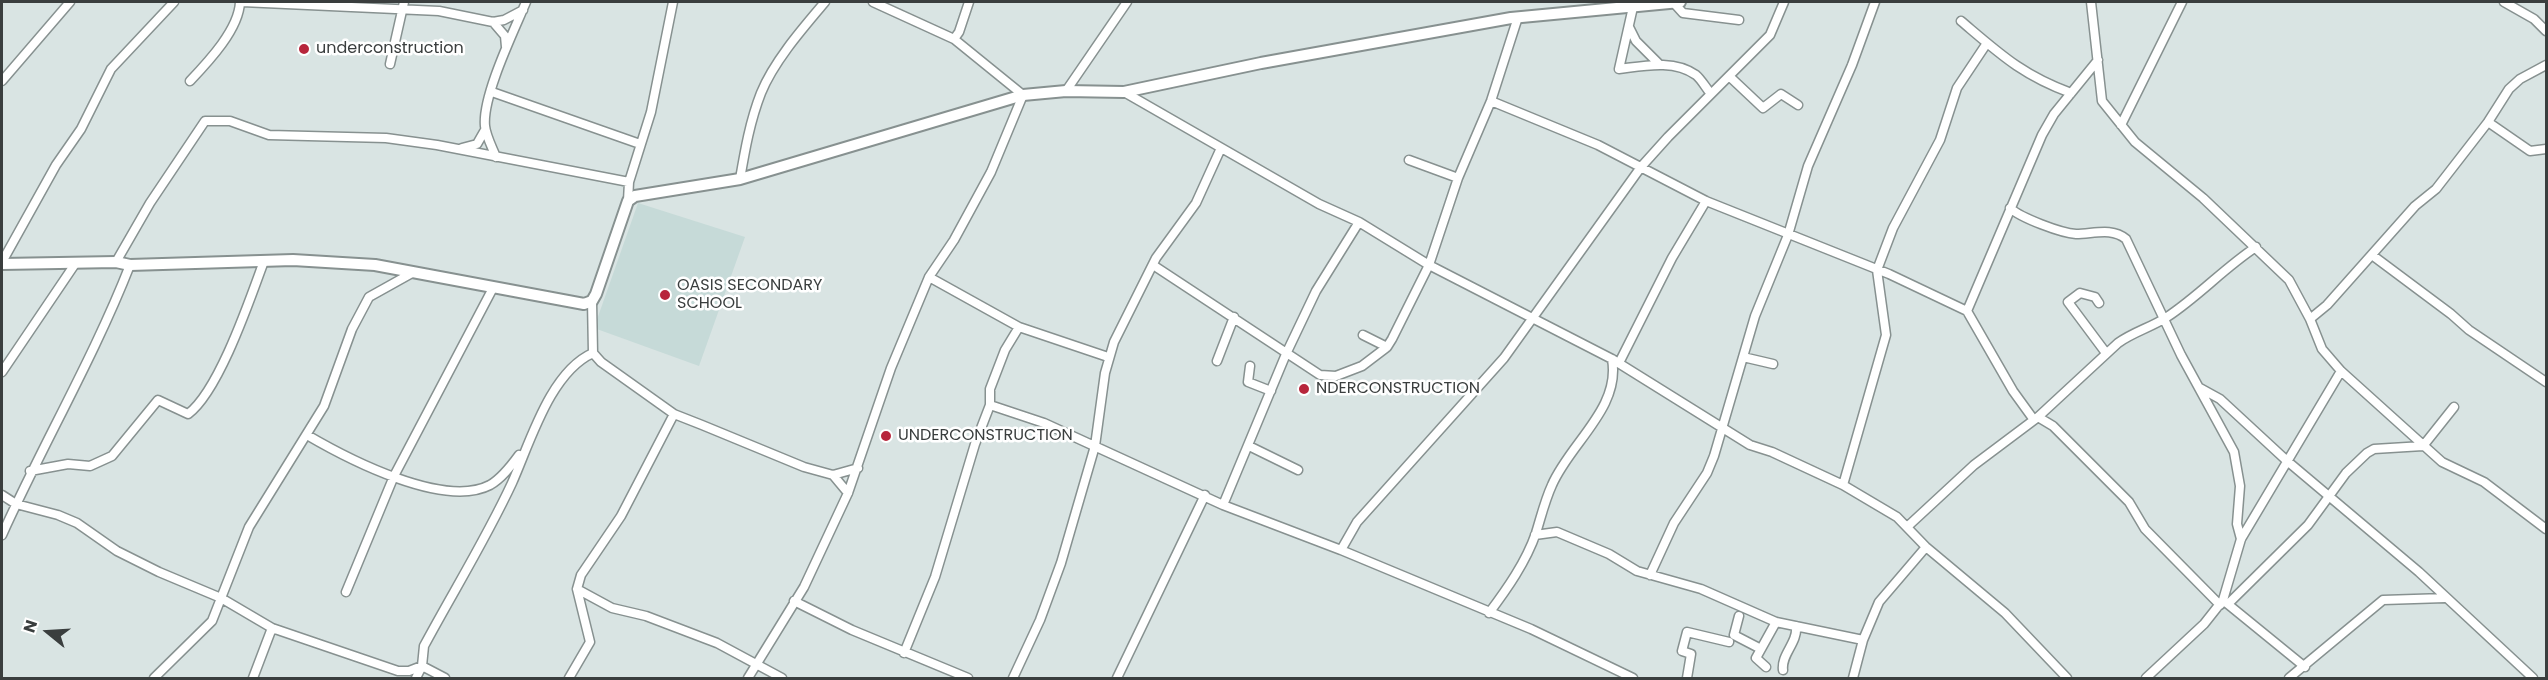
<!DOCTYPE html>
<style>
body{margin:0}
#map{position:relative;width:2548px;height:680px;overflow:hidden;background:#d9e4e3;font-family:Poppins,sans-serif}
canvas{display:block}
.frame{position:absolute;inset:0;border:3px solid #3a3e3e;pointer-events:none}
.north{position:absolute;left:18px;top:602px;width:60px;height:60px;-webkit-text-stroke:4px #fff;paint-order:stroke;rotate:288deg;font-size:16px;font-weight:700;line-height:24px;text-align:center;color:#3a3e3e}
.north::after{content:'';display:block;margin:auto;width:21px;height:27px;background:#3a3e3e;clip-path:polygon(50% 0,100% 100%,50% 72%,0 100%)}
</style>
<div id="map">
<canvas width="2548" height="680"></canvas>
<div class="frame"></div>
<div class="north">N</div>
</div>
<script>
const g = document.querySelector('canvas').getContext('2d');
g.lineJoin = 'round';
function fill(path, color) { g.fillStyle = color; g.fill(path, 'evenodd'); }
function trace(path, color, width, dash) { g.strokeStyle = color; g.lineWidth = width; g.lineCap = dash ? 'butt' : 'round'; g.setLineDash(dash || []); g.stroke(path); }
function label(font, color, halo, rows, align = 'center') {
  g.font = font + ' Poppins,sans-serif'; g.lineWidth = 5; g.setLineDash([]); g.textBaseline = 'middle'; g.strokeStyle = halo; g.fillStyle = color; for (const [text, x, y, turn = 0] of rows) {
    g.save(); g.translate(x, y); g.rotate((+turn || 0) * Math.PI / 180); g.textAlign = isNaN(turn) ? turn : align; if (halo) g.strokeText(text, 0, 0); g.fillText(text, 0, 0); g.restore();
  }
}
fill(new Path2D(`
 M638,203L745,237L699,366L594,328Z`), '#c6dad8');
const minor = new Path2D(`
 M242,2L439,11L493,22L504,20L523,10
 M1673,2L1683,13L1739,20
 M2091,2L2102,101L2135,142L2203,198L2289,280L2310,319L2322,349L2341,371L2442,462L2484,482L2546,529
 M2504,2L2534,19L2546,31
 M1633,7L1619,69C1643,66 1674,59 1696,75C1701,79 1706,88 1711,94
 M1961,21C2000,54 2022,75 2071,93
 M493,22L505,36L506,47
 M1629,27L1636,41L1659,64
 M954,39L959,32L969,2
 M390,64L404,2
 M1729,76L1763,108L1781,94L1798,105
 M2,81L70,2
 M190,81C209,61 239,29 240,2
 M1066,91L1127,2
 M492,92L640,144
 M1124,92L1319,204L1359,222L1429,265L1612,359L1750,445L1772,452L1843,485L1897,517L1926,547L2005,613L2067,678
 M1491,101L1598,145L1706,201L1889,274L1967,311L2013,391L2034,420
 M2488,122L2530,151L2546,149
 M2121,125L2182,2
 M462,148L477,144L485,130
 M496,157C492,147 486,136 485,126C482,96 514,31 526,2
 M1409,160L1458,178
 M740,179C745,150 750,121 761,93C774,61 803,28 825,2
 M628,201L629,182L651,112L673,2
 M2010,208C2021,218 2061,233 2076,234C2093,234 2112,227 2126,239L2181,355L2234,452L2240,486L2237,524L2241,539
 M2372,255L2451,314L2469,330L2546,382
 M2,262L56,165L81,129L111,69L174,2
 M116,262L150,203L205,121H230L269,135L386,138L437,145L629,182
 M1153,265L1320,375L1336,376L1362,366L1387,347L1392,339L1429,265L1458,178L1491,101L1518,17
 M929,277L1019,327L1108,357
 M592,301L593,353L601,362L674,414L702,425L804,467L833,475L858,468
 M2099,303L2095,297L2080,293L2068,302L2106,353
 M1967,311L2042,135L2054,114L2098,60
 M2310,319L2327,305L2415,206L2436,189L2488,122L2509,89L2520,79L2546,65
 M1363,335L1387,347
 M1743,357L1773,364
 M1217,361L1234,317
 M1619,363L1672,258L1706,201
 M1250,366L1248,382L1271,391
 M2,372L75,264
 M2200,388L2220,399L2286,460L2419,572L2533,678
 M990,405L1044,423L1223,505L1341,550L1531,629L1633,678
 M2038,417L2053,426L2129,502L2145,529L2220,605
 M307,435C348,459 444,509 490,485C502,478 511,466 519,455
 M1249,446L1298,470
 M30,471L68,464L90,466L112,456L158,400L188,414C219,391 250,299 264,261
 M833,475L848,493
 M1843,485L1886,335L1877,270L1893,228L1940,140L1957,88L1987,43
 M2,495L16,504L58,515L77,523L117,551L159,572L221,598L272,628L398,671H409L422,666
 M1223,505L1286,354L1316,291L1359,222
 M1907,527L1974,465L2038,417L2118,343C2133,332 2152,327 2167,317C2199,296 2224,268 2256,247
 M2,535C43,444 94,357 130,265
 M1535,535L1557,532L1609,554L1637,571L1701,589L1776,622L1863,640
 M1341,550L1357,522L1504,358L1641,167L1668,137L1770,35L1784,2
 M1650,575L1674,523L1707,473L1714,456L1755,316L1788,235L1808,166L1852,65L1875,2
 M577,589L612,608L646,616L717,643L782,678
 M346,592L394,476L493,288
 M794,601L852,630L968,678
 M2224,601L2305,667
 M2228,604L2308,525L2346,473L2367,453L2374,449L2423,446L2454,407
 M1489,613C1507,589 1526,562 1536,533C1541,517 1545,500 1552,485C1570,443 1621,408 1612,359
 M1739,616L1734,635L1761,649
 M904,653L935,577L975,444L990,405V389L1005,350L1019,327
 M1766,667L1756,658L1776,622
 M1783,670C1781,654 1798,643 1796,626
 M154,678L212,621L249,527L324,406L352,329L369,297L412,273
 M253,678L272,628
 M416,678L422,666
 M445,678L422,666L424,646C453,592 486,539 512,483C530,443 550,372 593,353
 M569,678L590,642L577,589L581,575L621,516L674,414
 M748,678L804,587L848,493L891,368L929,277L954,240L991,172L1023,95L954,39L873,2
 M1013,678L1040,620L1061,563L1095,446L1105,373L1114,342L1156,258L1196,203L1221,148
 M1117,678L1205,495
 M1687,678L1691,654L1682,651L1687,632L1729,642
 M1853,678L1863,640L1879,602L1926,547
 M2146,678L2204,624L2223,600L2241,539L2341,371
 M2289,678L2383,600L2445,598`);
const tertiary = new Path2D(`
 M2,264L116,262L130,265L293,260L375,265L584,304L592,301L596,294L628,201L635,196L740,179L1023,95L1066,91L1124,92L1261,63L1511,18L1680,2`);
trace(minor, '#879190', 11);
trace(tertiary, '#879190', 14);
trace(minor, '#fff', 8);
trace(tertiary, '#fff', 10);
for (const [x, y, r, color] of [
 [304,49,6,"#b7253b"],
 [665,295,6,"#b7253b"],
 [1304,389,6,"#b7253b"],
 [886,436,6,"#b7253b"]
]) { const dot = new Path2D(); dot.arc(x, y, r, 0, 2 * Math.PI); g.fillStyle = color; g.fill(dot); trace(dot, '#fff', 2); }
label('16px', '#3a3e3e', '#fff', [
 ["underconstruction",316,49],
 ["OASIS SECONDARY",677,286],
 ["SCHOOL",677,304],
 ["NDERCONSTRUCTION",1316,389],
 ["UNDERCONSTRUCTION",898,436]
], 'left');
</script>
